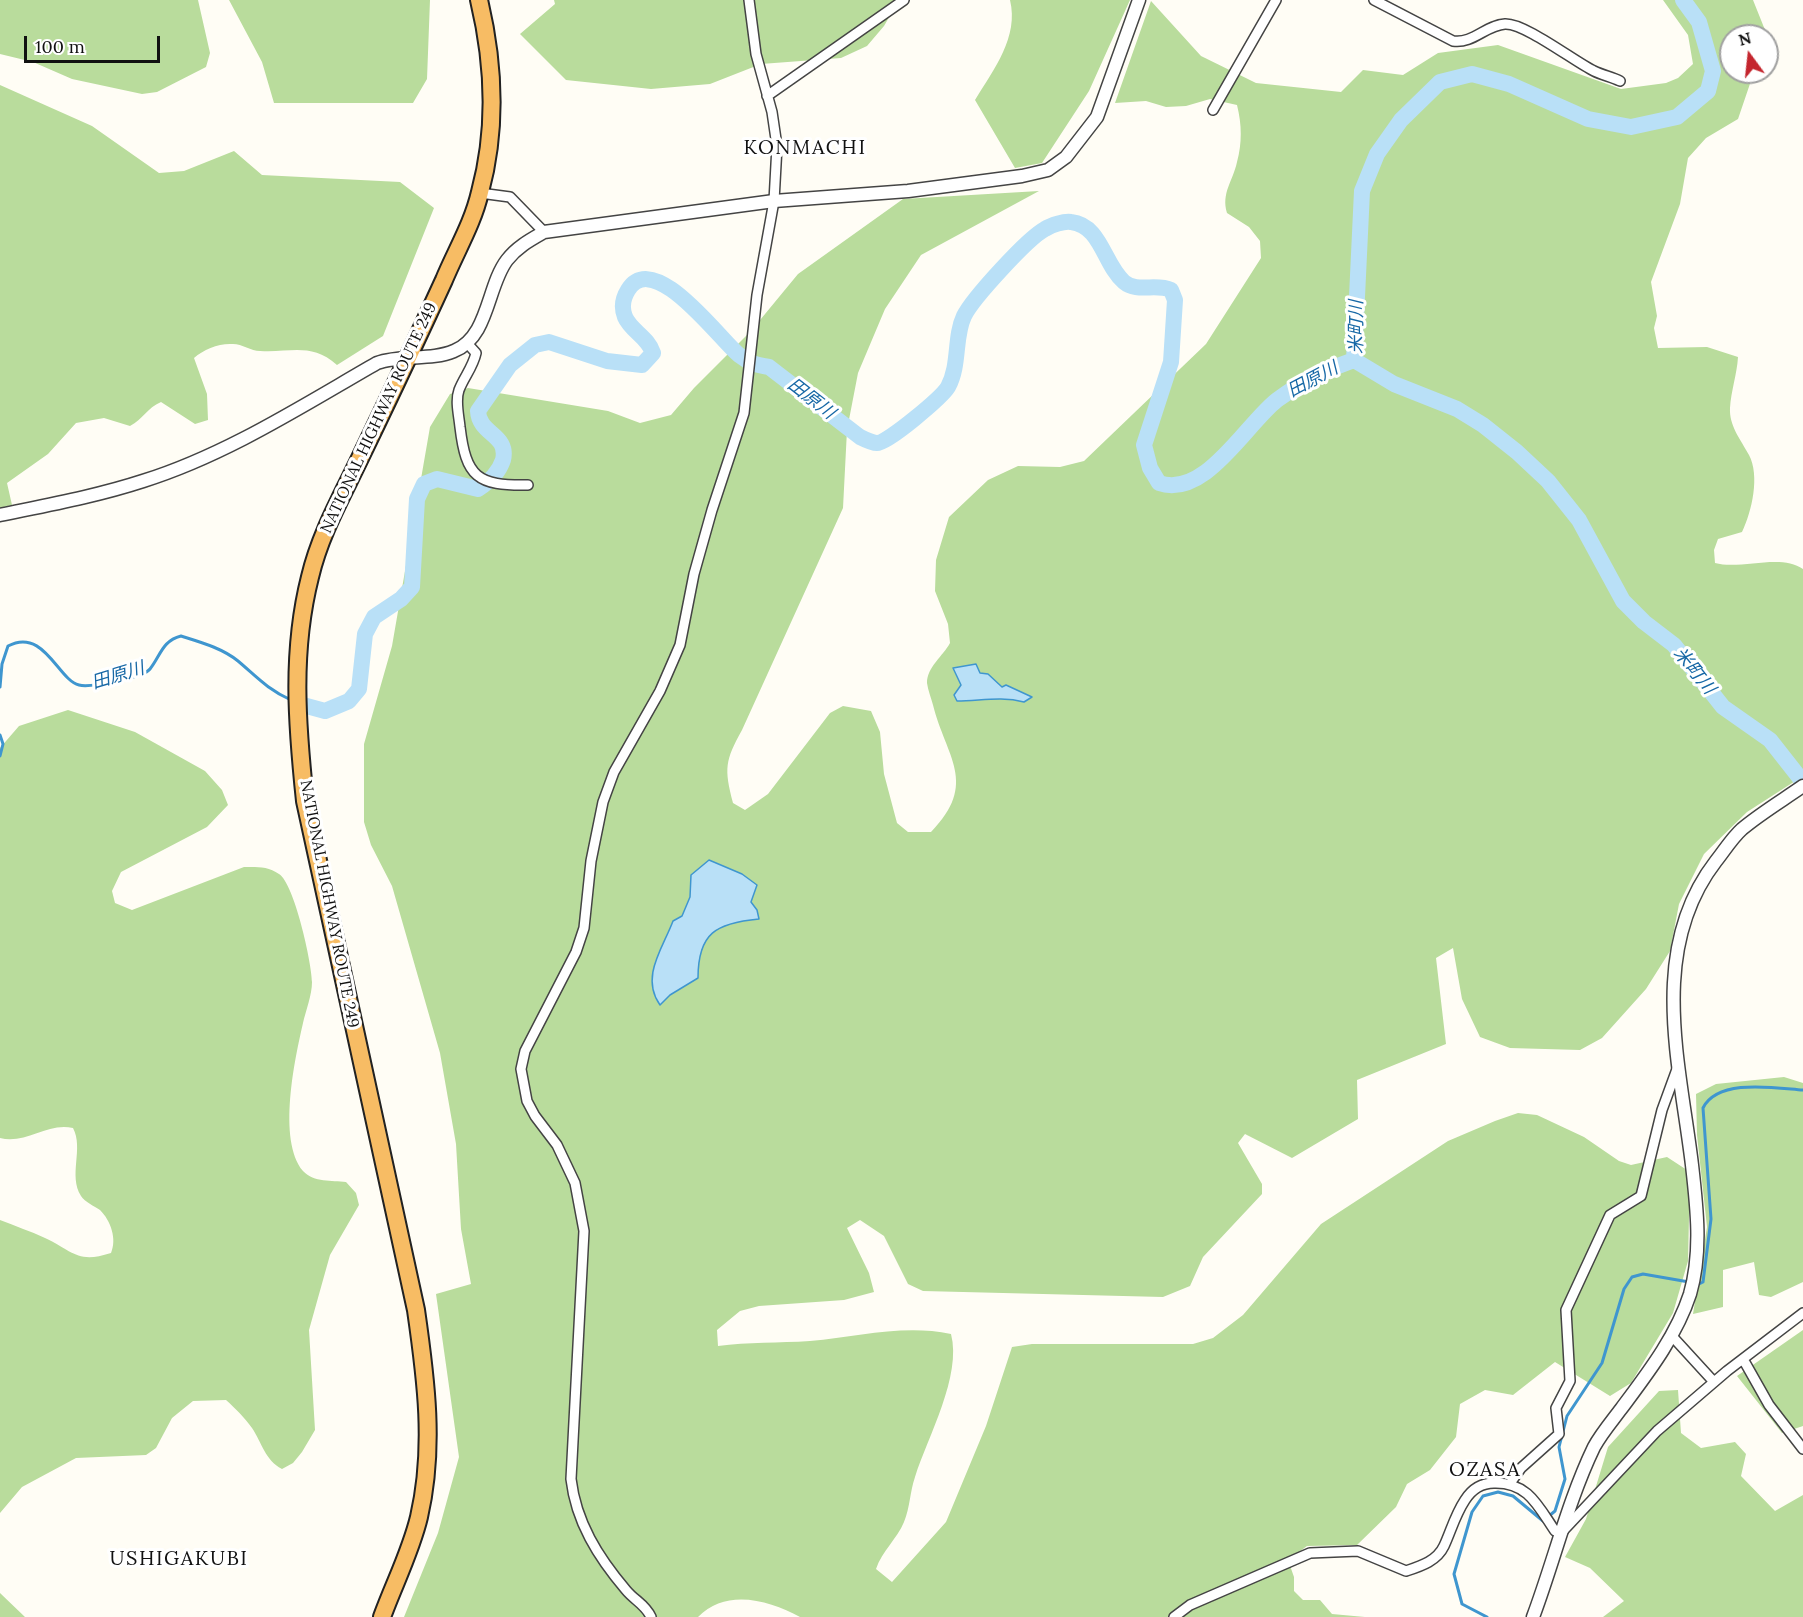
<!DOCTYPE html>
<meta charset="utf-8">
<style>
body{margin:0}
#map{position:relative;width:1803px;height:1617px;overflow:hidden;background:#fffdf5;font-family:Lora,serif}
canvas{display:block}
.north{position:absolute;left:1719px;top:24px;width:60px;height:60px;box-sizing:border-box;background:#fff;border:2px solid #a0a0a0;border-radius:50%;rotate:345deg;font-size:16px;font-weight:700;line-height:24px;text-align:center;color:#111}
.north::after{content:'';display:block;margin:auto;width:21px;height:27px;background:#c4262e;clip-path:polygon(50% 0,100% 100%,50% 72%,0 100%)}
.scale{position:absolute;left:24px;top:36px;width:136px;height:27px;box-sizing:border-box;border:3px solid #111;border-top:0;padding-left:8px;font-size:18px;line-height:21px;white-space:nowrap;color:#111;-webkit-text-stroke:4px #fff;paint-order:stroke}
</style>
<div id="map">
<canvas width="1803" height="1617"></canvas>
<div class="north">N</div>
<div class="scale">100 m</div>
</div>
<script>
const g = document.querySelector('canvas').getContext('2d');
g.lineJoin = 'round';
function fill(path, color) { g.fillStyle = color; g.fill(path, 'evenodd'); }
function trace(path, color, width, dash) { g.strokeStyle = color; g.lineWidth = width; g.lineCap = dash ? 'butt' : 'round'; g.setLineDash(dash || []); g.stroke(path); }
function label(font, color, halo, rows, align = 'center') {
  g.font = font + ' Lora,"Noto Sans JP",serif'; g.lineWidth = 6; g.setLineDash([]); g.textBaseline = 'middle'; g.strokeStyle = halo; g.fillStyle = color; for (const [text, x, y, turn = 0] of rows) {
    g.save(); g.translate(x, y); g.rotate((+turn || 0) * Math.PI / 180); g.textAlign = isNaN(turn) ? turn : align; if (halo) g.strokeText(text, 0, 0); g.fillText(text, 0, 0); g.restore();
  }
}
fill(new Path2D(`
 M0,0H198L210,53L206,67L157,92L142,94L72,79L33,62L0,54Z
 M229,0H430L427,79L413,103H274L262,62Z
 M554,0H899L884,26L867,46L841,58L761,64L710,84L651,89L566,80L520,34L555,4Z
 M1010,0H1130L1089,91L1042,163L1015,168L975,100C994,69 1019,37 1010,0Z
 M1663,0H1753L1767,35L1731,36V72H1754L1738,119L1706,138L1688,158L1680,204L1651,282L1657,316L1654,328L1658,348L1707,347L1738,357C1737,374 1731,391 1730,408C1729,426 1741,440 1749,455C1760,476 1752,511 1742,532L1718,539L1714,550L1715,563C1741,570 1781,553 1803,569V776L1747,812L1704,854L1679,904L1670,951L1646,989L1602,1038L1580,1050L1510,1048L1480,1037L1462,999L1453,948L1436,958L1446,1044L1357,1080L1358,1119L1292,1158L1245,1134L1238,1143L1262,1184V1194L1203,1257L1190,1286L1163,1297L923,1291L908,1284L884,1236L860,1220L847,1228L869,1273L874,1292L844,1300L759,1306L740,1311L717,1330L718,1346C748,1342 779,1343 810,1341C858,1337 903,1324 951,1334C962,1376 928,1436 915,1477C910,1491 910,1508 904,1522C897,1539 882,1551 876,1569L892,1582L946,1522L986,1426L1012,1347L1032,1344H1193L1213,1338L1243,1315L1321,1224L1448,1141L1495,1121L1518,1113L1537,1115L1584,1137L1619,1161L1631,1165L1667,1157L1690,1172L1688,1261L1673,1313L1631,1383L1610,1396L1555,1362L1513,1395L1485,1390L1460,1404L1456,1437L1430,1470L1407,1484L1396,1507L1357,1545L1307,1546L1288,1560L1294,1577V1591L1303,1600H1320L1332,1614L1365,1617H800C769,1600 726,1588 698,1617H404L438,1533L459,1457L436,1294L471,1284L461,1229L456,1144L440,1053L392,886L371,845L364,822V744L392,646L430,427L450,394L468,388L608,411L640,423L671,415L694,388L751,331L798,274L903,199L1039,191L921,255L885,309L858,373L847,430L843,508L742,730C725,761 724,768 733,803L745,810L768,794L830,713L843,706L871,711L880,732L884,774L897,823L908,832H931C979,783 946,757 933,705C931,698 928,690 927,683C927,667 943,656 950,643L948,624L935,591L936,560L949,517L988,480L1018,466L1060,467L1084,461L1206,344L1261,258L1260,241L1249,227L1227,213C1221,193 1233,181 1237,162C1242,143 1242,125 1237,105L1210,99L1186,106L1166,107L1146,101L1115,103L1151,1L1201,56L1256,83L1341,92L1363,70L1403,75L1438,53L1498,45L1621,89L1666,83L1678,78L1693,64L1688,35Z
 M0,85L92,126L159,173L184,171L234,151L262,175L400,182L434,208L383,336L337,365C311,342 290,353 260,351C251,351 242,344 233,344C219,343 204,349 194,358L207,394L208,420L195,424L161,402C147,408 143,419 130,426L104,418L76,423L48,454L7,483L12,505L0,508Z
 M68,710L135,732L205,771L222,790L228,805L207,827L121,872L112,891L115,903L132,910L244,867C256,867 268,866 279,874C294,883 312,963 312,982C312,995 306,1010 303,1023C295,1058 277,1140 303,1171C314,1183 332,1180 346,1182L356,1193L359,1205L330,1255L309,1330L315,1430L302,1452L293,1463L282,1469C265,1460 262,1443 252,1428C244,1417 236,1409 226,1400L193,1401L172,1418L156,1448L146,1455L76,1458L22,1487L0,1513V1220C15,1226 30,1231 45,1238C73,1251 77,1264 111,1253C117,1239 111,1221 100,1210C94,1206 85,1202 81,1196C68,1175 84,1149 73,1128C47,1122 25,1145 0,1138V748L19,726Z
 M1784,1077L1803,1083V1282L1771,1297L1759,1295L1754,1262L1723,1270V1307L1693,1314L1707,1227L1697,1135L1696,1094L1716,1084Z
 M1803,1330V1426L1782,1433L1737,1376Z
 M1678,1390L1681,1433L1701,1448L1735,1442L1746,1454L1741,1476L1775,1511L1803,1495V1617H1603L1624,1601L1590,1568L1565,1557L1586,1519L1608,1447L1659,1391Z
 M0,1593L25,1617H0Z`), '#b9dc9c');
const water = new Path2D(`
 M976,664L980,673L988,674L1002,687L1006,685L1032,697L1024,702C1001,696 980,701 957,701L954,695L961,685L953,668Z
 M709,860L742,874L757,885L751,902L757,910L759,919C716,923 698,933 698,978L670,995L660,1005C640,977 663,948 673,921L682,916L690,897L691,875Z`);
fill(water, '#b9e0f7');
trace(water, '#3f96cf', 1.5);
trace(new Path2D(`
 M0,687L2,664L8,646C44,627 58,680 79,685C90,688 144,677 150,669C161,655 162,641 181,636C200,642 222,648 238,661C257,677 267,689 291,700
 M0,735L3,744L0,756
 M1699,1284L1703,1282L1711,1219L1703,1108C1718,1078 1775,1088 1803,1090
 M1487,1617L1462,1604L1454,1574L1472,1512L1483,1496L1498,1492L1513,1496L1543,1521L1555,1511L1565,1479L1559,1447L1567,1416L1602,1363L1624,1289L1632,1277L1643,1274L1689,1282`), '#3f96cf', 3);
trace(new Path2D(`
 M1354,360L1362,191L1377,154L1401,120L1440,82L1472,74L1509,84L1588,119L1631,127L1677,117L1708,91L1713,71L1699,22L1683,0
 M1354,360L1394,384L1457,409L1483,425L1517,452L1548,481L1579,520L1623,601L1644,622L1674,645L1723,707L1770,740L1803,782
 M303,705L325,711L349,701L359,689L365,634L374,617L401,599L412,587L417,499L424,484L437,479L478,489C489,482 499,472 503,460C509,434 479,435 478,411L510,365L535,345L549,342L607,361L642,365L653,353C648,337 631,331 625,317C621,307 623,298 628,290C654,248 720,340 739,355C749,363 757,365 769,367L860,437C864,439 872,443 877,443C888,443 942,397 948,387C960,365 954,337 964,316C973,298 1028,238 1045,229C1051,225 1064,221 1071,222C1101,225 1104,265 1124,282C1137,293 1156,283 1171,290L1175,300L1171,362L1144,445L1150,468L1159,483C1205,499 1246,424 1277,400C1301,382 1325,370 1354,360`), '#b9e0f7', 16);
const minor = new Path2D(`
 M1374,0L1453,41C1473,44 1486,25 1505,24C1525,23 1575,62 1594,71C1602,75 1612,77 1620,81
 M767,96L904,0
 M1213,110L1276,0
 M480,193L510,197L544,232
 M466,342L476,353C473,367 464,377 459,390C455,401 459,416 460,427C466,477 477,486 528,485
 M1671,1335L1714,1382
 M1743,1359L1769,1405L1803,1449
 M1511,1482L1521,1468L1559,1434L1556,1408L1570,1381L1566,1310L1610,1215L1641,1196L1662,1110L1677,1069
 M651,1617C645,1604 635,1601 626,1590C598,1557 576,1522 571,1479L584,1231L575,1183L557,1145L535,1116L527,1101L521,1069L525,1051L576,952L584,928L591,861L603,802L614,772L660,691L680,645L694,574L712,510L744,413L757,295L774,201L777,146L772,112L756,54L749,0
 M1174,1617L1190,1605L1310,1553L1358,1551L1406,1571C1421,1566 1437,1561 1444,1546C1451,1531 1455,1515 1465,1500C1472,1489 1481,1483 1494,1483C1528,1482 1538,1506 1555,1531L1562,1532L1657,1431L1727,1371L1803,1313`);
const tertiary = new Path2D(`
 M0,515C48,505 97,496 143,481C226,455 302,406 377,363C401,354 431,361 454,351C489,337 487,286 507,260C517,247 530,240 544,232L774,201L908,191L1022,176L1048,170L1066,157L1097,117L1139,0
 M1533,1617C1554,1561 1568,1501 1594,1447C1601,1434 1612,1421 1621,1409C1647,1374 1676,1337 1690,1294C1702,1253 1697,1208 1692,1165C1680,1064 1647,950 1716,861C1724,851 1732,838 1742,829C1761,813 1783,800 1803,786`);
const trunk = new Path2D(`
 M382,1617C394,1584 411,1551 419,1517C435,1448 426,1379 416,1310L305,801C297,725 291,652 310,577C320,534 342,496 361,456C389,398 417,339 444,280C456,251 473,223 480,192C497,129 494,63 479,0`);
trace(minor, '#444', 12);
trace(tertiary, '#444', 15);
trace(trunk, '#222', 20);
trace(minor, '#fff', 9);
trace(tertiary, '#fff', 12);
trace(trunk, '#f7bc64', 16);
label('16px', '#111', '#fff', [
 ["NATIONAL HIGHWAY ROUTE 249",379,418,-65],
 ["NATIONAL HIGHWAY ROUTE 249",329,904,79]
]);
label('italic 18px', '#1768a6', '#fff', [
 ["米町川",1357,327,-90],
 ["田原川",1313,380,-28],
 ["田原川",811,399,38],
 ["米町川",1694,671,51],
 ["田原川",118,676,-17]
]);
g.letterSpacing = '1.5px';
label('20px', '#111', '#fff', [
 ["KONMACHI",805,148],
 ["OZASA",1485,1470],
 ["USHIGAKUBI",179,1559]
]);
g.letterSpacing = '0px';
</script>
